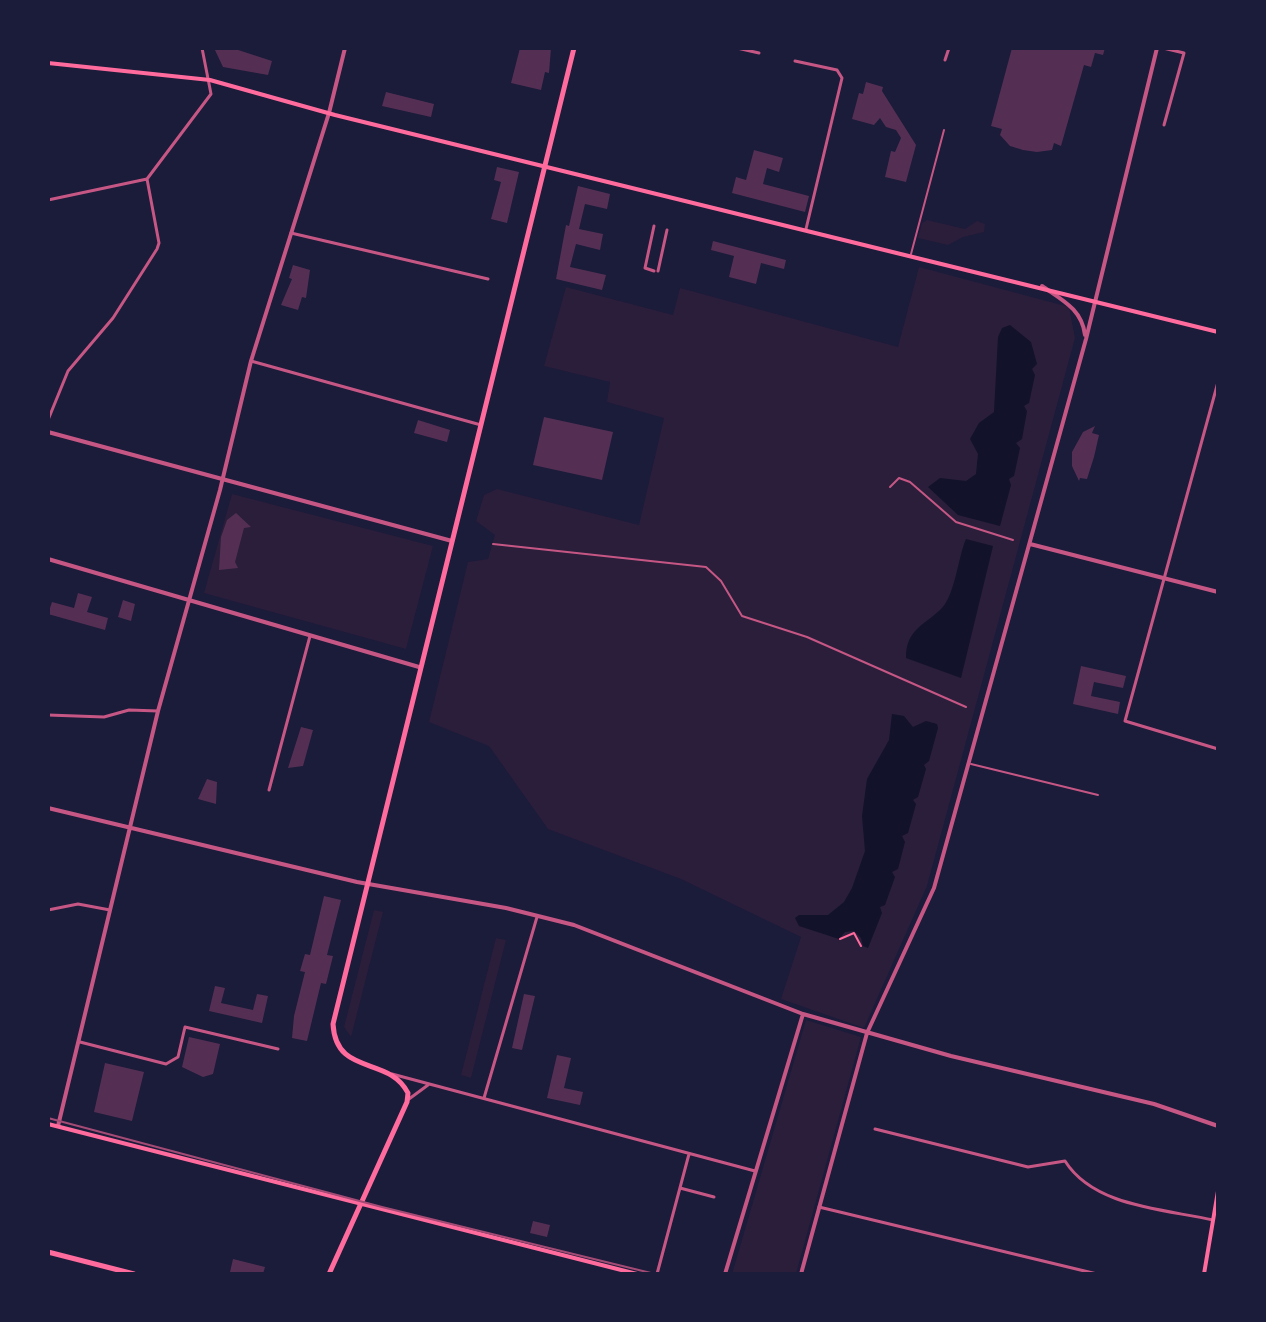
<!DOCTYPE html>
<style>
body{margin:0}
#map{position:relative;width:1266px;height:1322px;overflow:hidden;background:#1b1b3a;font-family:"Source Sans 3",sans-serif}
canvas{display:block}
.frame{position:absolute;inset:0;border:50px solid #1b1b3a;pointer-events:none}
</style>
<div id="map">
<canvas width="1266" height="1322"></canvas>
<div class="frame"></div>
</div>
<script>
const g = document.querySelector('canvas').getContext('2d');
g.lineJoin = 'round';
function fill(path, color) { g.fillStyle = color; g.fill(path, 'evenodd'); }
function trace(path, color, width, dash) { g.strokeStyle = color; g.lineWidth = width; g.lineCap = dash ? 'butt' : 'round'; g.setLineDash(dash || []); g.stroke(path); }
fill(new Path2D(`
 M927,220L965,229L977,221L985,224L984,232L963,237L948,245L918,238L922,223Z
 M919,267L1069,307L1075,338L927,886L864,1028L781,999L801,937L681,879L548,829L489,746L429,722L468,562L488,559L495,535L476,521L484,495L497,489L639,525L664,418L607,402L610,382L544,366L566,287L673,315L680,288L898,347Z
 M232,494L433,546L406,649L204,593Z
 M374,910L383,912L351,1037L344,1027Z
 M496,938L506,940L471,1078L461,1075Z
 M806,1020L861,1037L796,1274H732Z`), '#2a1e3b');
fill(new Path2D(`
 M1010,325L1031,342L1037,364L1032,369L1035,375L1029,403L1024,406L1027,411L1022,439L1016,443L1020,448L1014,476L1009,479L1011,485L1000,526L958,515L928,487L940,478L966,481L976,474L978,454L970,439L979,423L994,412L998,337L1002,328Z
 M966,539L993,546L961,678L906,658C906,630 923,626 940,610C955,597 958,557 966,539Z
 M892,714L904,716L913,727L926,721L937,724L938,728L929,761L924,765L926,769L918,797L913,800L916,804L908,833L902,836L905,842L898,869L892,872L895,877L885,905L880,907L882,913L868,948L863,946L861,938L854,931L845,932L839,939L799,926L795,918L799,915H828L844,902L852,888L865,851L862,816L867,779L889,740Z`), '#12122b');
fill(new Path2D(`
 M214,48H232L272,61L268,75L223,67Z
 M520,48H551L549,73L545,72L541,90L511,83Z
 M1012,48H1105L1103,55L1095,53L1091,67L1084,65L1061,146L1054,143L1052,150L1037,152L1023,150L1010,146L1000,135L1002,129L991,126Z
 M866,82L883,87L882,91L916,145L906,182L885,177L891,151L895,152L901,138L896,130L886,127L880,118L874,125L852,119L859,93L863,94Z
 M386,92L434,104L431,117L382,106Z
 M754,150L783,158L779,172L767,168L763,184L809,196L805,212L732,193L736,177L746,180Z
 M497,167L519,172L507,223L491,219L501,182L494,180Z
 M578,186L610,194L607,209L585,204L579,229L603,234L600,250L576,244L570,267L606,275L602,290L556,279L566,225L569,226Z
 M713,241L786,260L784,269L761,263L756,284L729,277L734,256L711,250Z
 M293,265L310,270L306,298L302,297L298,310L281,305L292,279L289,278Z
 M544,417L613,432L602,480L533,465Z
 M418,420L450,430L447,442L414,433Z
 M1095,426L1092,433L1099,435L1094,457L1087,479L1080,478L1079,481L1072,466V452L1083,432Z
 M236,513L251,527L244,528L235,562L238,568L219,570L221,537L227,520Z
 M78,593L92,597L87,612L108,618L105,630L48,614L52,602L74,608Z
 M123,600L135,604L131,621L118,617Z
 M1081,666L1126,676L1123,688L1094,682L1091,696L1120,702L1118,714L1073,704Z
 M301,727L313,730L303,766L288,768Z
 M207,779L217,782L216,804L198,799Z
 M324,896L341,900L327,955L333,956L326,984L321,983L307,1041L292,1038L294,1016L305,972L300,971L305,954L310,955Z
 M215,986L225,988L221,1003L253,1010L257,994L268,996L262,1023L209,1011Z
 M524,994L535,996L522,1050L512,1048Z
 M189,1037L220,1044L213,1074L203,1077L182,1067Z
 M557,1055L571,1058L564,1088L583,1092L580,1105L547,1098Z
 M105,1063L144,1072L132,1121L94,1112Z
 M533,1221L550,1225L547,1237L530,1233Z
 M233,1259L265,1267L263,1274L230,1272Z`), '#542f53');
trace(new Path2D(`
 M840,939L854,933L861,946`), '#ff6b9d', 2);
trace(new Path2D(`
 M911,254L944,130
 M971,764L1098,795`), '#c65784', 2);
trace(new Path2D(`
 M890,487L899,478L910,482L956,522L1013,540
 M493,544L706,567L721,581L742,616L807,637L966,707`), '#c65784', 2);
trace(new Path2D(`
 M737,48L759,53
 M1163,48L1184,53L1164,125
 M945,60L949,48
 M795,61L837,70L842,78L806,229
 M48,200L147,179
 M291,233L488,279
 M654,271L645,268L654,226
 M658,271L667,230
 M251,361L481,425
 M1218,382L1125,721L1218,749
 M48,420L68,371L113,318L157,249L159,243L147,179L211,94L202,48
 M48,715L104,717L129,710L158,711
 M269,790L310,636
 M48,910L78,904L110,910
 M80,1042L166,1064L178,1057L185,1027L278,1049
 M392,1074L755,1171
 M484,1098L537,917
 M409,1099L428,1085
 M875,1129L1028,1167L1065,1161C1094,1207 1164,1209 1213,1220
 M680,1188L714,1197
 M819,1207L1097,1274
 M657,1274L689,1154`), '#c65784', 3);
trace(new Path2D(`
 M1042,286C1062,300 1082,309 1085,335
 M48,432L452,541
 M1030,544L1218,592
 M48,559L419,667
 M48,808L357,882L506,908L574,925L803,1014L951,1056L1154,1104L1218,1126
 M58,1126L158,711L220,490L251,361L329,113L345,48
 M725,1274L803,1014
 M801,1274L867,1033L934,888L1086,339L1157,48`), '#c65784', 4);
trace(new Path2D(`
 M48,63L210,80L335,115L1218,332
 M48,1124L637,1274
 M1204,1274L1218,1191`), '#ff6b9d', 4);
trace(new Path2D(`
 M48,1252L134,1274
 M329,1274L407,1102L408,1093C389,1055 336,1077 333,1024L574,48`), '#ff6b9d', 5);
trace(new Path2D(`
 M48,1118L382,1207L655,1274`), '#a44b75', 2);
</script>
